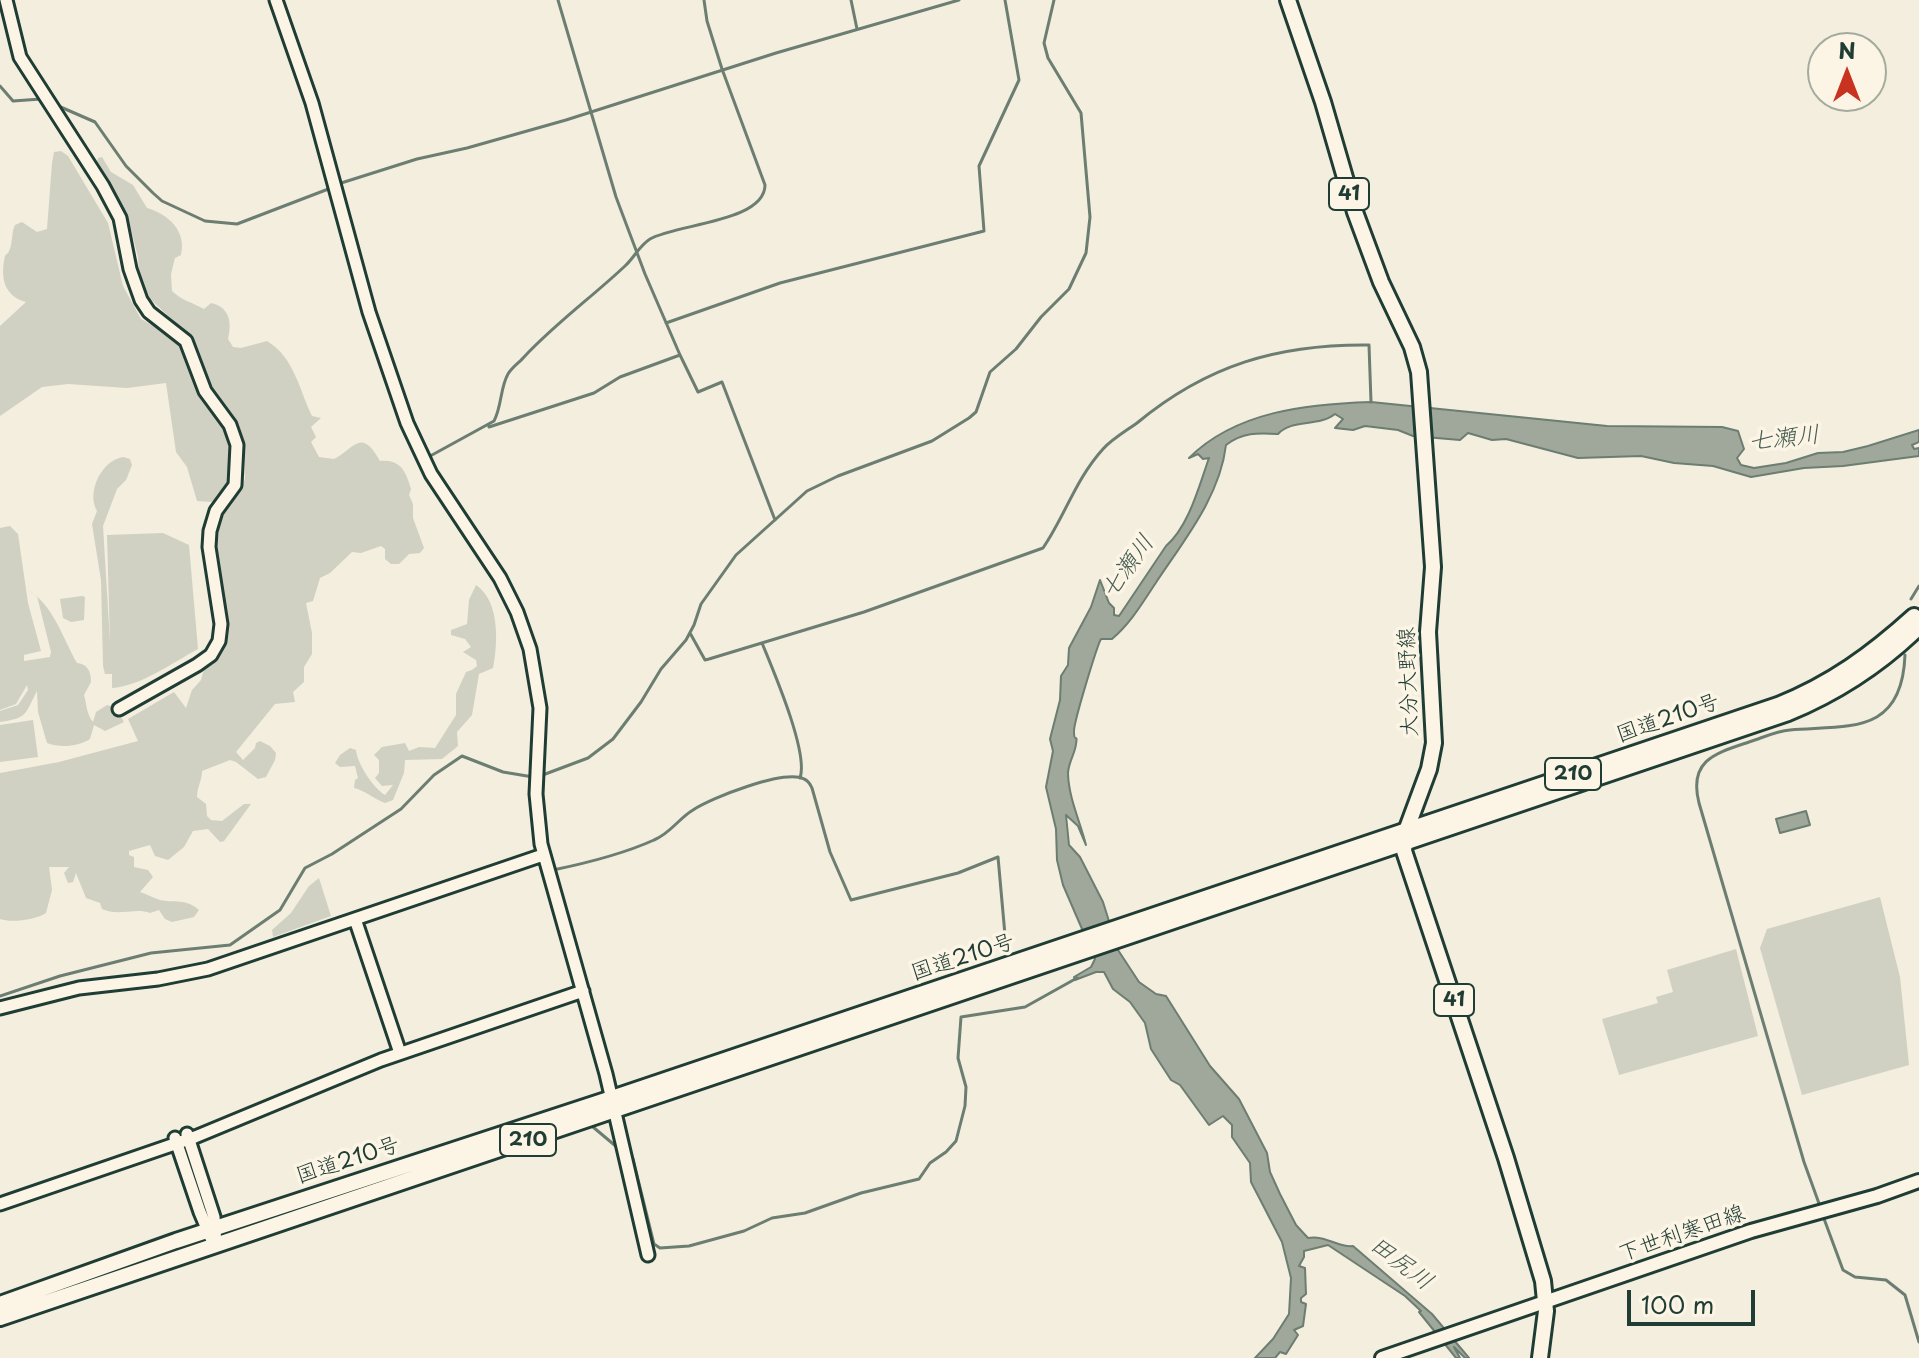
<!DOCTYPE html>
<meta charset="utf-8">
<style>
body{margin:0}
#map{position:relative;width:1919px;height:1358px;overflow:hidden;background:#f3eede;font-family:"Playpen Sans",sans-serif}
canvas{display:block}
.north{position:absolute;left:1807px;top:32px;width:80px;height:80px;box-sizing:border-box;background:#fcf5e5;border:2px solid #a4ab9e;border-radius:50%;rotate:0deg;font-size:22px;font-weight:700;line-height:32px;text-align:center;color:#1f3d34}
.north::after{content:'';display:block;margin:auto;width:28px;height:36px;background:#c8321e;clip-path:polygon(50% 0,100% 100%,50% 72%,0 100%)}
.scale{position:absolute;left:1627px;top:1290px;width:128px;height:36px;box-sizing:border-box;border:4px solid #1f3d34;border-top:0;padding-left:10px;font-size:24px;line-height:28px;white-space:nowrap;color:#1f3d34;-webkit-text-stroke:6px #fcf5e5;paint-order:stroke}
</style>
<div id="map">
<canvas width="1919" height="1358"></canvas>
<div class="north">N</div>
<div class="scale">100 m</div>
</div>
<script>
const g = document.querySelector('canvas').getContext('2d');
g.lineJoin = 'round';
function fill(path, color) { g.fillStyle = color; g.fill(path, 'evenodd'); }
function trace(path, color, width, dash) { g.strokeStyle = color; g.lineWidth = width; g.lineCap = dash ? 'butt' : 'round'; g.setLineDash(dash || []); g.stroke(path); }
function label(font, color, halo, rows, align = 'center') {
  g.font = font + ' "Playpen Sans","Klee One",sans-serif'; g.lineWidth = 7; g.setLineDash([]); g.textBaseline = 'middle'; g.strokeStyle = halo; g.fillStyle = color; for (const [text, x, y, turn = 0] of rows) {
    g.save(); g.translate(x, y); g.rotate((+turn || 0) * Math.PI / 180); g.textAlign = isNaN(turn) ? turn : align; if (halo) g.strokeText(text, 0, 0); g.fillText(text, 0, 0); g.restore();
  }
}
fill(new Path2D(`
 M61,151L68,156L108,223L123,286L141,319L183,342L196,385L223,420L229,440L231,477L226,488L213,502L197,501L187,467L176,452L166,383L127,388L68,384L42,387L0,416V326L26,302C4,296 0,278 5,256C6,254 9,253 9,251C13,244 11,233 15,225L22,222L37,232L47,229L52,163L54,152Z
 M102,157L111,172L133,185L147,208C168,214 187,231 181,255L175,258L171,274L172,291C182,301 192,302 204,309L211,303C230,307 232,323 228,339L233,347L241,348L267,341C294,357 299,389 312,416L321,418L311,427L316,437L311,442L319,457L334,459C355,448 361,427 380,461C400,459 406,471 411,489L409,495L413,504V518L424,548L420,553L409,554L399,564H391L385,559V549L381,546L361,553L352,552L330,573L320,578L313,601L306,603L312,633V654L304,667V682L293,692L295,702L275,704L236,752L243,760L255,748L256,743L260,741L270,746L276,753L275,760L266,777L258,779L236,762L230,760L202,771C202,781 197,787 197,797L206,804L207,816L211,820L222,821L244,804H251L224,841L220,842L208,829L193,831L184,847L168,860L155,856L150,845L129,851V855L134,857V867L148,870L153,877L140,892C146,894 154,898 160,900C173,903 186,898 199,910L194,917L172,922L165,919L159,910L150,913C135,907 119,917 102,909L100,903L86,898L76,873L73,882L68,883L64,873L69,867H49L52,890L46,913C36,920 11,923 0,919V773L59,762L138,741L128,719L174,692L186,708L192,690L201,680L204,669L221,650L227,639L228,620L212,536L220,517L242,490L245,478L244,442L239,425L210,385L192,338L150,299L139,276L138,257L127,214L97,162L98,158Z
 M123,457L130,459L132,465L126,480L117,489L103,526L110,642L107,535L163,533L189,545L198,649C172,663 141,686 112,688V674H105L103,666L101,580L92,524L97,511C86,492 102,460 123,457Z
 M10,526L18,534L28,603L41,651L24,655V661L50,657L51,652L37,596L28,590C53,604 63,639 77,663C88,664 91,672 91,682L84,695C87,705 86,713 93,722L96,712L107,705L115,707L124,722L105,731L94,725L90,739C78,747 59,748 47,743L38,712L37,691C25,714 28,718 0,722V711L18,705L28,690L27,685L16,704L0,710V528Z
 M476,585C500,601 498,643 493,668L479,674L472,715L457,732L458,746L442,759L405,760L404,773L393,800L385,803C374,799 364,790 354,788L355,780L358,778L355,766L340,767L335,763L340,755L350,748L356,750C357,763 373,788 385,795L393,785L382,786L375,778L379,773V760L374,755L382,747L405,743L409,751L419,747L435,748L456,715V694L466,672L472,670L477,666L476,660L463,652L471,647L465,639L451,635V630L467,624L469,600Z
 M82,596L85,597L84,620L71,622L63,618L60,599Z
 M33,720L38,757L0,762V725Z
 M319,878L331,916L273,937L272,930L291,913L309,886Z
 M1880,897L1900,977L1909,1065L1802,1095L1760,948L1767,929Z
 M1736,949L1758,1036L1619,1075L1602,1019L1658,1003L1656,997L1673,992L1667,970Z`), '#d0d1c2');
const water = new Path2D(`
 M1371,402L1607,426L1722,427L1738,431L1744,449L1737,458L1741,465L1754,468L1786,463L1818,453L1843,452L1868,446L1919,430V442L1912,445L1914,449L1919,448V456L1843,466L1804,468L1751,477L1713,466L1674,463L1641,456L1578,458L1506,439L1492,440L1468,433L1460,440L1413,436L1398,430L1365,426L1353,430L1335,428L1343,419L1335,414C1319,427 1291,419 1278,434C1258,433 1243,432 1226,445C1220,496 1185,539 1157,581C1143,602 1131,623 1112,639H1101C1097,646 1073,724 1074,732C1074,744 1078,732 1076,744C1075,754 1068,763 1068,774C1069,799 1080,821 1086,845L1078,826L1066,815L1069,845L1080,857L1103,902L1118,950L1139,982L1156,994L1166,996L1210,1066L1239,1099L1267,1153L1270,1172L1280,1194L1296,1225L1308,1238C1326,1235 1339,1248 1353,1246L1432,1314L1469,1358H1465L1454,1347L1460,1358H1456L1419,1312L1421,1311L1405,1296L1328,1245L1304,1251V1257L1299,1266L1305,1268L1306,1294L1301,1298V1302L1306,1304L1303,1326L1294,1330L1298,1335L1286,1354L1280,1352L1275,1358H1255L1273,1339L1289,1314L1291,1278L1282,1242L1251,1182L1250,1163L1232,1137V1125L1223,1116L1209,1125L1180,1085L1171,1080L1151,1049L1145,1023L1130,1002L1113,989L1104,972H1096L1075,980L1074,977L1091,967L1095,959L1063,885L1057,860L1056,829L1046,787L1053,751L1050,739L1060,700L1061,676L1068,665L1069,648L1091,607L1100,580L1109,603L1114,608V615L1119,616L1166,546C1189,526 1199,486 1209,458L1203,459L1198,454L1189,458C1236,411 1308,404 1371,402Z
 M1806,811L1810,825L1780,833L1776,819Z`);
fill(water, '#a0a89b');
trace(water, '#6c7d72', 2);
trace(new Path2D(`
 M851,0L857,29
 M0,86L13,101L41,99
 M56,105L95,122L126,166L153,193L162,201L205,221L237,224L331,188
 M338,184L417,159L467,148L566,120L776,53L959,0
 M666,323L780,283L984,231L979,166L1019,80L1005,0
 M680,355L698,392L722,382L775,520
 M489,427L594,393L620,377L680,355L645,274L616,197L558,0
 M432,455L494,421C502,406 500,388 508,374C512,367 520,362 525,356C556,323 592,297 625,266C634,258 639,246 650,239C676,224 765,222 765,185L722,69L707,21L704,0
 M1911,599L1919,586
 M690,633L705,660L709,659L864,612L1043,548C1065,516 1075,480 1103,449C1112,439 1126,431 1137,423C1207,365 1278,344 1369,345L1371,402
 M762,643C773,670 809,753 800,778
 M540,776L588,758L613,739L641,702L661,669L686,640L694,625L701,604L736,555L807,491L838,476L932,441L969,418L976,412L990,372L1016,349L1041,317L1069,289L1086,253L1090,217L1081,113L1048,58L1044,43L1054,0
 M553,870C587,863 623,854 654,840C671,833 678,819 693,810C711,798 784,769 804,779C809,781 810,784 812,788L830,852L851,900L958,873L998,857L1005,935L1001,940
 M0,996L60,976L151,953L230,945L280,910L305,868L332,854L401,809L434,775L462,756L503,772L533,777
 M593,1127L618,1148
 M630,1157L633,1159L654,1244L660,1248L689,1246L744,1231L772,1218L805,1213L861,1193L919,1179L930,1163L946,1152L956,1141L965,1106L966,1087L958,1058L961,1017L1025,1007L1077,978
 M1821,1209L1804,1162L1699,803C1688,760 1716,753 1749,742C1762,738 1776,731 1790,730C1848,725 1902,736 1905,655
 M1823,1216L1843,1270L1855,1277L1886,1280L1905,1295L1919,1342`), '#6c7d72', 3);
const tertiary = new Path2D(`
 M6,0L20,57L103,186L120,218L130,269L141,300L149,312L186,341L205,391L230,425L237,445L235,485L216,511L210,531L209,547L221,624L219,641L211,655L197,665L119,709
 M276,0L312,103L369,312L407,423L431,474L500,578L517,612L530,649L540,708L536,794L541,844L606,1074L648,1255
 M355,919L400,1053
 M0,1008L79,988L158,979L208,969L543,855
 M187,1134L214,1217L216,1245
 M175,1138L200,1212L211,1238
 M0,1204L195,1137L381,1060L583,991`);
const secondary = new Path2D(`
 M1382,1358L1751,1231L1877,1196L1919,1181`);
const primary = new Path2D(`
 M1288,0L1323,102L1355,212L1381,282L1412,347L1419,372L1433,567L1428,632L1434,743L1429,769L1406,831L1404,851L1506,1158L1543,1281L1546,1311L1540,1358`);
const trunk = new Path2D(`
 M0,1304L176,1241L612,1098L1778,705C1831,684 1872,654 1914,616L1897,631
 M0,1318L1788,713C1837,693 1881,664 1919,627`);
trace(tertiary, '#1f3d34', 17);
trace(secondary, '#1f3d34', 18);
trace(primary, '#1f3d34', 20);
trace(trunk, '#1f3d34', 20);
trace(tertiary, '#fcf5e5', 11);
trace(secondary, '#fcf5e5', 12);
trace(primary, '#fcf5e5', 14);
trace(trunk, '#fcf5e5', 14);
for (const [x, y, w] of [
 [1349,194,40],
 [1573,774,56],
 [1454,1000,40],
 [528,1140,56]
]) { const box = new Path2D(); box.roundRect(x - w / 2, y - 16, w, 32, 6); g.fillStyle = '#fcf5e5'; g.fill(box); trace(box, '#1f3d34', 2); }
label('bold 20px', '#1f3d34', null, [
 ["41",1349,194],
 ["210",1573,774],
 ["41",1454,1000],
 ["210",528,1140]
]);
label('22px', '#1f3d34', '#fcf5e5', [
 ["大分大野線",1409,682,-92],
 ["国道210号",1668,719,-19],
 ["国道210号",963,958,-18],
 ["国道210号",348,1161,-18],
 ["下世利寒田線",1682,1234,-19]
]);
label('italic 24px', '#465d53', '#fcf5e5', [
 ["七瀬川",1784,439,-6],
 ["七瀬川",1128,567,-54],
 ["田尻川",1401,1264,37]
]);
</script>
